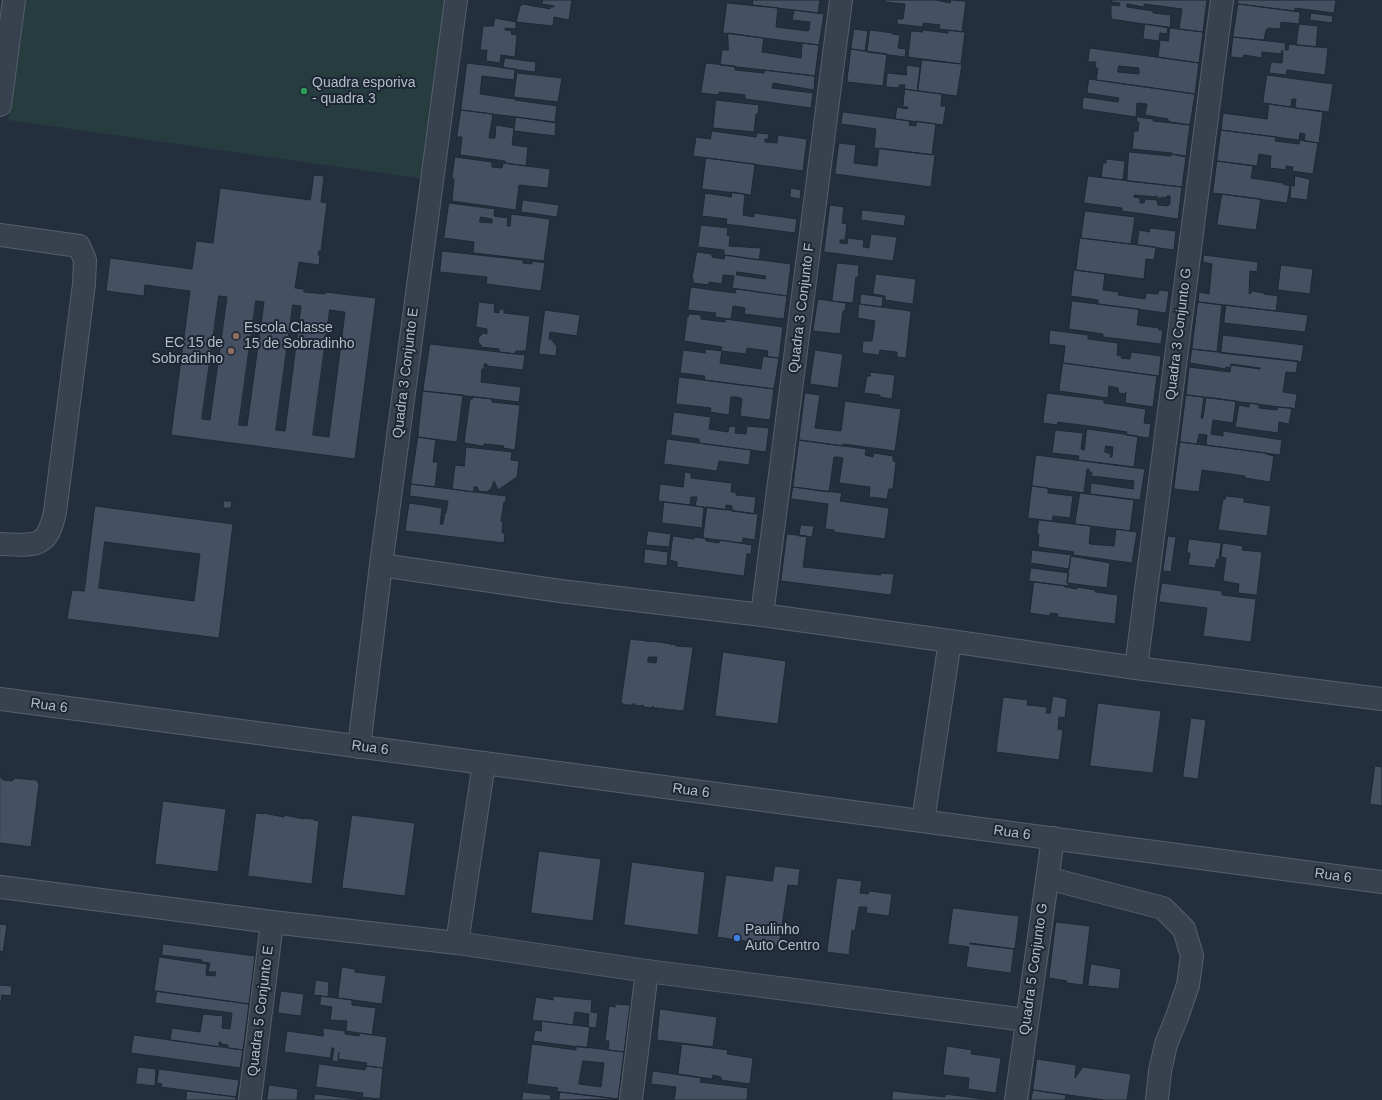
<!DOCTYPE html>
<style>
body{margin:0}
canvas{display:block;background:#242f3e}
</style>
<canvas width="1382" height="1100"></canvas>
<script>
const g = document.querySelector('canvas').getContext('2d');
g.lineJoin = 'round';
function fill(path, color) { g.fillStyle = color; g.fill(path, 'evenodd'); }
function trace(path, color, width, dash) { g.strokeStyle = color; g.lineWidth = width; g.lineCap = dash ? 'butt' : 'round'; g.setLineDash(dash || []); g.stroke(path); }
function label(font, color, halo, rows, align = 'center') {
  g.font = font + ' Arial,sans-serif'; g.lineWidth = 4; g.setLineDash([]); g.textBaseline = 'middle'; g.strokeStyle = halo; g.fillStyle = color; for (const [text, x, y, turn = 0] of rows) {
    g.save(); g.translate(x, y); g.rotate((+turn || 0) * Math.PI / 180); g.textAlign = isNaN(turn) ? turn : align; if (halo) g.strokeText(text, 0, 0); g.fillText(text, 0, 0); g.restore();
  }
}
fill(new Path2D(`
 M23,0H448L425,179L8,120Z`), '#263c3f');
const building = new Path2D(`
 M543,0H572L569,20L554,17L553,26L516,22L520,6L523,4L550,9V7H554V6L542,4Z
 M753,0H820L818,13L753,5Z
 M885,0H936L950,3L951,0L966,1L962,32L939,29L940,25L923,23V27L897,24V19H903L905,4L885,2Z
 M1112,0H1207L1203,32L1179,29L1182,9L1144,4V7L1127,4V7L1153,11V13L1171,15L1170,28L1111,19V5L1119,6L1120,3L1112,2Z
 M1238,0H1336L1334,13L1295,8V11L1238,4Z
 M727,3L778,8L776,27L808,31L809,30L810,22L792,20L794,10L824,14L819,45L723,33Z
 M1238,4L1300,12L1299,24L1318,26L1316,47L1296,45L1299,24L1281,22L1280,29L1268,28L1267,30H1266L1264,40L1233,37Z
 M1311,13L1333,16L1332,23L1310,20Z
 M495,18L516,22V29L505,28V30L512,31L511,34L517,35L515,57L501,55L500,63L486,61L487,50H480L483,26H493Z
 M1145,24L1168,27L1167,34L1160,33L1159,41L1143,39Z
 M1170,28L1203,32L1199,63L1158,57L1160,40L1168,41Z
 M854,29L868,31L865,51L851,49Z
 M870,30L893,33L892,34L900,35L898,48L906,49L905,57L867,52Z
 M923,30L948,33V30L965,32L961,64L908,57L911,31L922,32Z
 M728,33L764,38L762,52L801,58L802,43L819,45L815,76L720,65L722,50H728Z
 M1233,37L1286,43L1285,50H1288L1289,44L1328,48L1325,75L1287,70L1286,75L1269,73L1271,62L1282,63L1283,51L1282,50L1281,54L1262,52V58L1244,55L1243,58L1231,57Z
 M1090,48L1199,63L1195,94L1096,80L1098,68H1095L1096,62H1088ZM1119,66L1139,68V74L1118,72Z
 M851,49L887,54L883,86L847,82Z
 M505,58L536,62L535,72L503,68Z
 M922,60L962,64L957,96L918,91Z
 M467,63L515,69L514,80L482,76L480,94L515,99V100L557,106L555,122L461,110Z
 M706,63L735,66V70L764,73V70L815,76L814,90L773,83L772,88L813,93L811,108L745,99V95L719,92V95L701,93Z
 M907,65L920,67L917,91L904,89L905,85H899V88L886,87L887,73L906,75Z
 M517,73L562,78L558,102L514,97Z
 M1267,75L1333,84L1329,112L1295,108L1296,99H1292L1291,107L1263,103Z
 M1089,79L1195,94L1190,125L1171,122L1168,121V119L1145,115L1147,104L1137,103L1136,117L1082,109L1083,97L1118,102L1119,98L1087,93Z
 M905,89L942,94L941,106H946L943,125L895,119L897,107L907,109L908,107H903Z
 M716,100L759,105L758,114H756L754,132L713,128Z
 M1269,104L1323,112L1319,143L1304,141L1305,134L1300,133L1299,140L1221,130L1223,113L1267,119Z
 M461,110L493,114L489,138H495L496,125L514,128L512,145L528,147L526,166L505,163V161L460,155L462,137H457Z
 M843,112L910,121L909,125L916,126V121L936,124L932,155L874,148L876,129L841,124Z
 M516,117L556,123L555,136L514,131Z
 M1137,117L1153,119V121L1190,125L1186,156L1172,154V153L1132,149L1134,131H1138L1139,122H1137Z
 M1221,130L1276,137L1275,141L1299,144L1300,140L1318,143L1313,174L1292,171L1293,167L1286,166V170L1270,168L1271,156L1259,154L1257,166L1217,161Z
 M712,131L756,137L757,133L769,134L768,139H765V142L777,143L778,135L807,139L803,171L693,156L696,137L710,139Z
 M839,143L856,145L854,163L877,166L879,148L935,155L931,187L835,174Z
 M1129,152L1171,156V154L1186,157L1182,187L1127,181Z
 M455,157L492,162V167L502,168L503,163L550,169L548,188L519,185L516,210L452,201L454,179L452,178Z
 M706,158L755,164L751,195L702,189Z
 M1106,159L1125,161L1123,180L1101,177L1103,163H1106Z
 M1217,161L1253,166L1251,178L1283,183V184L1290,186L1287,203L1213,193Z
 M314,175L324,176L321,202L327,203L321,251H319L318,255H320L319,265L299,262L295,288L304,289V292L325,294V292L376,298L355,459L171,435L190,291L145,285L144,296L106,291L110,258L192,269L196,241L213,243L220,188L310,200ZM219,296L227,297L210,420L202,419ZM256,301L264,302L247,426L239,425ZM293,305L301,306L285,431L276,430ZM330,310L345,312L329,437L313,435Z
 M1088,176L1182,187L1178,219L1122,211V208L1084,203ZM1135,195L1156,197V196H1157V198H1163V197L1167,198V196H1170V204L1167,206L1158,205L1157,200L1145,199L1144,203H1140V198L1134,197Z
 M1295,176L1310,179L1307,200L1290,198L1291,185L1294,186Z
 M791,188L801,190L800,199L790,197Z
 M732,192L745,194L743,215L754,217V213L797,219L795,233L726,224L727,219L702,216L705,193L731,197Z
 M1222,194L1261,199L1256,230L1217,225Z
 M523,200L559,205L557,217L521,212Z
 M449,203L495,209L494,216L508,218L507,226H510L511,214L550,219L544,261L473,253L474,242L444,238ZM481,217L492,219V223L480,222Z
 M830,205L844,207L842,223L847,224L845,240H840V243L847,244L848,238L864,240L863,247L869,248L871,234L897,237L893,261L824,252Z
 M862,210L906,215L904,226L861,220Z
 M1085,211L1135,217L1131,244L1081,238Z
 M701,225L728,228L727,235L730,236L729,246L761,248L759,260L724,255V250L698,247Z
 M1150,228L1176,231L1174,250L1137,245L1139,230L1149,232Z
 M1080,238L1156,247L1154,260L1146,259L1144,279L1076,270Z
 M442,251L523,260V263L532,264V261L545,263L541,291L486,284L487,277L440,272Z
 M697,252L712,254V257L724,259L725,255L791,264L787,296L732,288L734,276L723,275L722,284L709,282V285L693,283V279H692ZM737,272L766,276L765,279L737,275Z
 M1204,255L1258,262L1257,272L1250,271L1249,294L1251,293L1252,291L1264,293V294L1278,296L1276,311L1198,302L1199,292L1209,294L1212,264L1203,262Z
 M837,263L859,265L858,278L856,277L853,303L832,301Z
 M1281,265L1313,269L1310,294L1278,290Z
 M1074,270L1105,274L1103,290L1119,292L1118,295L1145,299L1146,293L1158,294L1159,290L1169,291L1166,313L1098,304V300L1071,296Z
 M876,274L916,279L913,304L885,300V296L873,294Z
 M691,287L735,293L736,289L787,296L784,319L744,314L745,308L733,306L731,319L715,317L716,313L688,310Z
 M861,294L883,297L882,307L860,304Z
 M818,299L846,303L845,311H843L840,334L813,331Z
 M1072,301L1139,309L1137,325L1159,328V330H1163L1161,344L1103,337V334L1069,329Z
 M479,302L495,304L494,312L499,313V309H504V313L530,316L526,351H516L515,354L499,352V349L481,347V345L478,342L479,337L483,333L487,334V329L476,327Z
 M1198,302L1222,305L1217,352L1192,349Z
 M859,304L911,311L906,358L897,357V352L880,350L879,355L862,353L863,341H872L875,321L858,318Z
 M1226,305L1308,315L1305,332L1224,323Z
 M545,310L580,315L577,336L550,332L549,339H551L557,347L556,356L539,354Z
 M689,314L701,315V319L725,322V319L783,327L779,358L767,357L768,351L747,348L746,354L721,351L722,347L684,341L687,317H688Z
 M1050,330L1088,335V339L1118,343L1117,355L1122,356L1121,358L1130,359L1131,352L1161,356L1159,376L1063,363L1065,346L1049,344Z
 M1223,335L1304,345L1301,362L1221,353Z
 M430,344L525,355L523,370L487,366V364H484V369H482L481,382L521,387L519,402L423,391Z
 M705,349L722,351L720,363L761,369L763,356L779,358L774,389L704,380L705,376L680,373L683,350L705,353Z
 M1192,349L1298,361L1296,373L1286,372L1283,392L1297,394L1295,409L1186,395L1189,367L1230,372L1231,365L1260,369V368L1231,364L1230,368L1226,367V369L1190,363Z
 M815,350L843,354L838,388L810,384Z
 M1063,363L1157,376L1153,407L1125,403L1126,392L1125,394L1119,393L1118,388L1109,386L1108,398L1059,391Z
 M870,372L895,375L892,399L880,397V395L864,393L867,376H870Z
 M679,377L774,389L770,420L740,416L742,399L738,397H731L729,415L710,412L711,408L676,404Z
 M423,391L463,395L457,442L418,437Z
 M805,393L820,395L815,428L841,431L845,401L901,409L895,451L843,444L842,446L799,440Z
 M1047,393L1104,400V403L1146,409L1144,423L1151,424L1149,438L1126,435L1127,432L1096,427L1058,422L1057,425L1043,423Z
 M1186,395L1204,397L1201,418H1203L1206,397L1236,401L1233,423L1213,420L1211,434L1223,436V431L1282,440L1280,455L1206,445L1207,435L1199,434L1197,444L1180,442Z
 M473,397L492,399V402L520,405L515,450L503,448L504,446L484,444V446H482L464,443L470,399H472Z
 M1249,403L1259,404V408L1277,410L1278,407L1292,408L1289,424L1279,422L1278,433L1235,427L1239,405L1249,407Z
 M674,412L711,417L709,429L728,432L729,426L736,427L735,433L746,434L747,426L769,428L766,452L699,443V439L671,435Z
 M1087,429L1138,436L1134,467L1078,460L1079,456L1052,453L1055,430L1083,433L1081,449L1084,450ZM1106,446L1113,447L1112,457H1110L1111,454L1105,452Z
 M418,437L436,440L433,462H438L435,487L411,484Z
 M667,439L751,450L749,465L719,461L717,471L664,464Z
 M799,440L866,449L865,455L873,457L874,453L893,456V461L896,462L893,489H889L887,499L869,497L870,487L839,483L843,458L838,457H834L829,492L793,487Z
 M1180,442L1266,453V454L1274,456L1270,482L1245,478V476L1202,470L1199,492L1174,489Z
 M466,447L512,452L511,460L519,461L517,477L498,490L494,481L491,489L487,492L479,491L477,487H474V492L452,489L455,465L464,466Z
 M1036,455L1145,469L1140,500L1090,494L1091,483L1134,489L1133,487L1134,481L1091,476L1092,472H1089V469H1087L1084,493L1032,486Z
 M685,472L691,473V478L732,483L731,492H736V495L756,497L754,514L732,511V506L726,505V510L695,506L697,497H691L690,505L658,501L660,484L683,487Z
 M411,484L506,496V502H504L501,521H503L502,533H505L504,543L405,531L409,503L442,508L440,524H443L445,513H446L448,501L410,496Z
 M1032,486L1048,488V493L1073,496L1070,518L1053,516L1052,521L1028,518Z
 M793,487L842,493L840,501L889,508L885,539L834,532V530L825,529L828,504L791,499Z
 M1080,493L1134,500L1130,531L1075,524Z
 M1226,496L1244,498V502L1271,506L1267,536L1218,530L1223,499H1225Z
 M224,501H232L231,508H223Z
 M664,502L704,507L702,528L662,523Z
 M95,506L233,524L219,638L67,619L72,590L84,591ZM105,542L200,554L194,601L99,588Z
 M707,507L758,514L755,540L743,538L742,543L703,538Z
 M1039,520L1091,526L1089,543L1090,544L1114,546L1116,529L1137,532L1132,563L1073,555L1074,552L1038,547L1039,534H1037Z
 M801,525L814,526L812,537L799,536Z
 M648,531L671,534L669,547L646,545Z
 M787,534L807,536L803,567L881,575V573L894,574L891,595L781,581Z
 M673,536L694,539L695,537L703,538L706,539V541L719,543L720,540L752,545L751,554H747L744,576L677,567V562L670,560Z
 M1168,536L1176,537L1171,572L1163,571Z
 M1189,539L1221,543L1219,560L1217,559L1215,568L1188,565L1190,553H1187Z
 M1223,543L1243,546L1242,550L1262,552L1257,595L1238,593L1239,584L1223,581L1226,558L1221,557Z
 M645,549L668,552L667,566L644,563Z
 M1032,550L1072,555L1071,556L1069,569L1031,563Z
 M1071,556L1110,563L1107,588L1067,583Z
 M1031,568L1069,573L1067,583H1069L1068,586L1029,581Z
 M1034,582L1065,586V587L1077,589V587L1095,590V592L1118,595L1115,624L1057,617L1058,614L1050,613V616L1030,613Z
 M1162,583L1222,591V595L1256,599L1251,642L1203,636L1207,608L1159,602Z
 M631,639L636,640H641L642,641V640L650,642L652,641L671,644V645L674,644L676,646L691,647L693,648L684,710L681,711L674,710L673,709L672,710L665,709L664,708L662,709L658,708H654L653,706L651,708L644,707L643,705L640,706L634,705V703L632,705H626L623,704L621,702L630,640ZM649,657H657L656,663L648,662Z
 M723,652L786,661L778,724L715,716Z
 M1053,696L1067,699L1065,718L1059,717L1058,729L1063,730L1059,760L996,752L1003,697L1028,700L1027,705L1047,707L1046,713H1050Z
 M1098,703L1161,711L1153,773L1090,766Z
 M1191,718L1206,720L1198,779L1183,777Z
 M1375,766L1382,767V806L1370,804Z
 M0,776L3,780L12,781L15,778L36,780L39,784L31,847L0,843Z
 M163,801L226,809L218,872L155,864Z
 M256,813L263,814V813L284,817V815L304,819L305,818L313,819L314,820L319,821L312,884L248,876Z
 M352,815L415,823L405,896L342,888Z
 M539,851L601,859L593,921L531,913Z
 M632,862L705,872L698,935L624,925Z
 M775,866L800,869L798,886L788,885L779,946L717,937L726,875L772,881Z
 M837,878L862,881L860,893L868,894L869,891L892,894L889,916L866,913L867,907H859L855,931L852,930L849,955L827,952Z
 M953,908L1019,916L1015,949L970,943V944L1014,949L1011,973L966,967L969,947L948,944Z
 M1056,922L1090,926L1083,985L1066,983L1067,981L1049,978Z
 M0,924L7,925L3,952L0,951Z
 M163,944L255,956L249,1004L154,991L159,957L207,964L206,975L215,976L216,972H208L210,963L202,962V960L162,955Z
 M1091,964L1121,969L1119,989L1088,986Z
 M342,967L355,969V972L386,976L382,1004L338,998Z
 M316,980L329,982L328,997L314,995Z
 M0,985L12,986L11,996L2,995L1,1002H0Z
 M157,991L249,1004L243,1050L228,1048V1045L221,1044V1042H219V1047L170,1040L172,1028L200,1032L203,1014L223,1016L222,1028L230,1029L232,1013L155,1003Z
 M281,991L304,994L301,1016L278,1013Z
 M321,996L352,1000V1005L376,1008L372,1035L346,1031L347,1021L330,1020L332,1007L320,1005Z
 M553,996L592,1000L591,1012L598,1013L596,1028L588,1027L589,1014L575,1012L573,1025L532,1020L536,997L553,1000Z
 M615,1004L630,1005L624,1052L608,1050L609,1041H605L609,1006L615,1007Z
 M660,1009L717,1017L713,1047L657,1040Z
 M542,1021L590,1027L587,1048L533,1041L535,1030L541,1031Z
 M323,1028L345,1031V1034L359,1036L360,1033L387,1037L383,1068L366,1066L367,1063L338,1059L339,1052L338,1062L332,1061L334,1048H332L330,1058L284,1052L287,1031L323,1036Z
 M134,1035L243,1050L240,1068L131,1053Z
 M532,1044L576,1050V1046L624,1052L618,1099L560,1092L557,1091L558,1088L527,1084ZM583,1061L604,1063L601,1087L579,1084Z
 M682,1044L728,1050L727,1054L753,1058L750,1084L721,1080V1077L713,1075L712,1079L678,1074Z
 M947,1046L972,1050L971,1054L1001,1058L996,1093L968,1089L969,1078L943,1075Z
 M1037,1059L1076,1065L1075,1078L1083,1067L1131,1074L1127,1100H1105L1033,1090Z
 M319,1064L365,1070L366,1066L383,1068L380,1099L362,1097L363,1093L316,1087Z
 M138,1067L156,1069L155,1086L136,1084Z
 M159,1069L239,1080L236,1097L161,1087L162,1084L157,1083Z
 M653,1071L701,1078L700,1082L748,1088L747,1100H674L676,1087L651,1084Z
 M269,1085L298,1089L297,1100H267Z
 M1033,1090L1066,1095L1065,1100H1031Z
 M187,1091L236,1097V1100H186Z
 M893,1091L945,1097V1094L992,1100H892Z
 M523,1092L551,1095L550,1100H522Z
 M560,1092L618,1099L559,1100Z
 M315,1094H317L363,1100H314Z`);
fill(building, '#455162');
trace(building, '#1f2835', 1);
const minor = new Path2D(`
 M0,105L14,0
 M0,235L79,246L85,260L84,284L55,512C47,550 34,545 0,544
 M381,565L560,591L762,615L950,641L1136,668L1382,699
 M762,615L841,0
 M1136,668L1222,0
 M359,747L381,565L456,0
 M923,821L950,641
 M1047,878L1163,908L1184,929L1192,956L1188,985L1177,1017L1166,1044L1160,1071L1157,1100
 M0,887L272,922L457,943L647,971L1026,1020
 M457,943L484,763
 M250,1100L272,922
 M631,1100L647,971
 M1016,1100L1053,838`);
const tertiary = new Path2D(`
 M0,699L1382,882`);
trace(minor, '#565f6c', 24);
trace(tertiary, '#565f6c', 24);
trace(minor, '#38414e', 22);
trace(tertiary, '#38414e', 22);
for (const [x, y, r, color] of [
 [304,91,4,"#2e9e5b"],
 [236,336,4,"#8d6e63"],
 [231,351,4,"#8d6e63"],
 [737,938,4,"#3f7fe0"]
]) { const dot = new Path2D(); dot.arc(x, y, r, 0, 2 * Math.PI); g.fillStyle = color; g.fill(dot); trace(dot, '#1d2633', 1.5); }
label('14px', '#b4bcc9', '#1d2633', [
 ["Quadra esporiva",312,83],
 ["- quadra 3",312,99],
 ["Escola Classe",244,328],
 ["15 de Sobradinho",244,344],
 ["EC 15 de",223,343,"right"],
 ["Sobradinho",223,359,"right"],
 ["Paulinho",745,930],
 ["Auto Centro",745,946]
], 'left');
label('14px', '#b4bcc9', '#1d2633', [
 ["Quadra 3 Conjunto F",802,308,-83],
 ["Quadra 3 Conjunto G",1179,334,-83],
 ["Quadra 3 Conjunto E",406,373,-83],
 ["Rua 6",49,706,8],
 ["Rua 6",370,748,8],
 ["Rua 6",691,791,8],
 ["Rua 6",1012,833,8],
 ["Rua 6",1333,876,8],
 ["Quadra 5 Conjunto G",1034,969,-82],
 ["Quadra 5 Conjunto E",261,1011,-83]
]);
</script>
